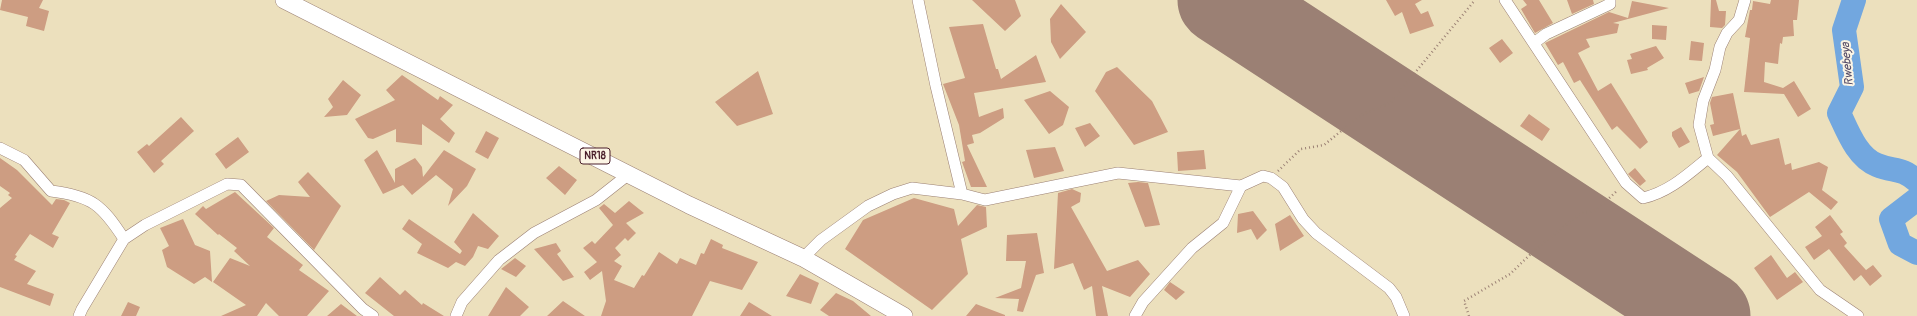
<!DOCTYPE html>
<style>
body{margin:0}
canvas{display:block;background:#ece0bd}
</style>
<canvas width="1917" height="316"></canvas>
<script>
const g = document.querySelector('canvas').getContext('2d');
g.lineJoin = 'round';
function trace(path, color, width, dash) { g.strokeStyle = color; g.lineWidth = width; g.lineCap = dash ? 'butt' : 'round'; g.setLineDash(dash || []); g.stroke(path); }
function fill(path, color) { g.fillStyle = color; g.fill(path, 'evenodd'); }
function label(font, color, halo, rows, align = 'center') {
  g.font = font + ' Pangolin,sans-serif'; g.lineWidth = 4; g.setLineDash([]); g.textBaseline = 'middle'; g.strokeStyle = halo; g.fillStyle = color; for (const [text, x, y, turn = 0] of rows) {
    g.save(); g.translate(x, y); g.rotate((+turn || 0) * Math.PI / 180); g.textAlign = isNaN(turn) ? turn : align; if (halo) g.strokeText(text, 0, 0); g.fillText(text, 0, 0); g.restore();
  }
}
trace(new Path2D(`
 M1854,0L1844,30L1852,87L1839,113C1848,132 1857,157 1877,165C1894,172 1901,167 1917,181
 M1917,199L1891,219L1900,244L1917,253`), '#72a7df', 24);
trace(new Path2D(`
 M1222,0L1706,316`), '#9b8074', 89);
fill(new Path2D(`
 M2,0H43L39,8L49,11L44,31L26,26L28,17L0,10Z
 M972,0H1015L1021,16L1005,31Z
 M1386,0H1422L1415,4L1421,14L1428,11L1434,26L1410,34L1402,12L1395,16Z
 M1523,0H1539L1553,23L1535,33L1521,9L1527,5Z
 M1567,0H1593L1594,4L1572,14Z
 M1711,0H1716L1719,11H1726L1725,25L1722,28L1710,27Z
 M1771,0H1799L1797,20H1793L1794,36L1783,37L1782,44L1780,43L1778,64L1765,62L1764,82L1783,88L1794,81L1811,109L1798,117L1784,94L1744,92L1750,38L1745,37L1750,10H1752L1753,1L1770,4Z
 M1632,1L1669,8L1613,23L1619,24L1617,33L1586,39L1590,47L1578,53L1598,91L1611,83L1648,142L1640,149L1617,126L1612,130L1580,80L1574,83L1563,62L1558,65L1545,43L1609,12L1628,18Z
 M1061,4L1086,32L1060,59L1051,42L1050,19Z
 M983,24L996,69H998L1001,79L1036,55L1046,82L974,93L979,117L1003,108L1004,118L980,133L972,135L974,143L967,145L987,187H971L962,162L965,161L959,125L943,84L965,78L949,27Z
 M1652,25L1667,26L1666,40L1652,39Z
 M1502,39L1513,53L1500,63L1489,48Z
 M1691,41L1704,43L1702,61L1689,60Z
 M1656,46L1664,58L1647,68L1648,70L1631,74L1627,60L1632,59L1630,54Z
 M1117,67L1152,101L1168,132L1134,145L1095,91L1106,72Z
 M758,71L773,114L737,126L715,102Z
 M402,75L438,100L440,96L453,105L440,119L455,133L449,143L422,124V145L396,142V129L373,139L368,138L355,119L395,100L386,90Z
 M1704,77L1699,91L1689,94L1685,83Z
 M343,80L361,95L347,115L324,117L333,107L328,99Z
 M1050,91L1069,107L1063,125L1049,134L1024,100Z
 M1733,93L1742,136L1746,134L1751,145L1779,138L1785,165L1791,163L1792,170L1819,162L1828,167L1822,190L1838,202L1831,210L1809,192L1770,217L1737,172L1717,155L1740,129L1713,136L1710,125L1714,124L1710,103L1712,97Z
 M1529,114L1550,129L1542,141L1520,126Z
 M181,117L194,131L161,161L164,164L154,173L137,152L147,144L149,146Z
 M1090,123L1100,136L1085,147L1075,128Z
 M1681,127L1690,142L1679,148L1672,136V132Z
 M486,131L499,138L488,159L475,152Z
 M238,137L249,152L226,169L215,154Z
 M1055,147L1064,171L1034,178L1026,150Z
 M377,150L395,183V169L415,158L422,167L423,177L444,150L476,169L467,186L448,206L453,189L436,175L412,195L403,185L383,194L364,160Z
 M1204,150L1206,169L1178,171L1177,152Z
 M0,158L17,170L52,205L56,199L64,200L70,203L52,234L59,237L53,248L30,234L15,255L17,256L14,260L36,271L27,284L54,294L50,306L0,287V208L12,198L8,195L10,193L0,186Z
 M559,166L577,180L565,195L546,178Z
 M1635,168L1646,181L1640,186L1628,174Z
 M308,172L341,206L314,250L266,201L279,195L310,197L298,182Z
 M1138,182L1148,183L1160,225L1145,227L1128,183Z
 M1072,189L1081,193L1080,202L1071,207L1107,271L1138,260L1150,274L1130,297L1102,286L1108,316H1096L1092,286L1084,290L1073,263L1054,269L1058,193Z
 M235,192L274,228L267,237L303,265L299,270L329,291L307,316H279L266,303L257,316H221L246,305L213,282L230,258L250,266L234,251L237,248L219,234L218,235L195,214L203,206L206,209Z
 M914,198L954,209L958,226L977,205L986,207L987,227L961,239L968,274L932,310L845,249L863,220Z
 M629,201L644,213L626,223L636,233L628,241L625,238L615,248L621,255L614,261L622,266L614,280L634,288L642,275L644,276L659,252L677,264L680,258L696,265L701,253L704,254L711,239L723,245L722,248L758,262L742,290L710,281L692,316H601L606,301L602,271L590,280L584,272L597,262L583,248L592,241L595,244L613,225L599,208L604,204L615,213Z
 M1253,211L1267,230L1257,240L1251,229L1237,233L1238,214Z
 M473,213L499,236L488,249L478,246L473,257L465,266L456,262L448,268L417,253L422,244L402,229L409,219L460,254L462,251L454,242Z
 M1290,215L1304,236L1280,251L1275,224Z
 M1830,215L1843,232L1840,234L1847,243L1844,246L1866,270L1873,265L1882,276L1870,286L1861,275L1854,281L1829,249L1814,260L1805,247L1822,236L1815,227Z
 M183,219L195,245L210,251L212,282L205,277L194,284L167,267L162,250L169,246L160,228Z
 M1037,233L1044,273L1036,275L1023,312L1017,311L1019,299L995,298L1021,288L1026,261H1006L1007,235Z
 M556,243L561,251L557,254L574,277L563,281L534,249Z
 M1771,255L1787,278L1795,272L1803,282L1777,300L1754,268Z
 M515,258L526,266L516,277L501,269Z
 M800,274L819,283L811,304L786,296Z
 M380,277L400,295L405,290L422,305L423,303L444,316H394L365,293Z
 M1170,282L1185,292L1176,300L1164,290Z
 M506,287L529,307L520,316H488Z
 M836,293L853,301L871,316H829L820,310Z
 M563,301L585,316H547Z
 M128,302L140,307L136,316H121Z
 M749,302L772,316H740Z
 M341,304L357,316H327Z
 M976,304L1005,315V316H966Z`), '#cd9d82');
const street = new Path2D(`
 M918,0L936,86L962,194
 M1505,0L1626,183L1643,198C1669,192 1687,175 1708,158
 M1745,0L1739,20L1727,33L1720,47L1715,70L1703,101L1699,125L1708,158L1727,176L1820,290L1858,316
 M1534,43L1546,34L1610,4V0
 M0,148L24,160L51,191C92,196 102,205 124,239
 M803,258L821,240L868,206L893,194L912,188L962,194L985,200L1118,173L1241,186L1263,176L1271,178L1283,187L1303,219L1316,233L1389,288L1396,297L1404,316
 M79,316L82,309L124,239L145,225L227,184L241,185L363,309L373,316
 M456,316L462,302L499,260L534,233L596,200L629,174
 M1135,316L1143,302L1192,248L1223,223L1241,186`);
const primary = new Path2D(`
 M284,0L689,205L803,258L904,316`);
trace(street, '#9b8074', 12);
trace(primary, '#9b8074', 18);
trace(new Path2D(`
 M1278,171L1301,149L1324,145L1361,115L1390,103L1475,0
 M1469,316L1464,301L1510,274L1535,250L1581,213L1596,210L1618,190`), '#9b8074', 2.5, [1, 3]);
trace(street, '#fff', 11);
trace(primary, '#fff', 17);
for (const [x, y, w] of [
 [595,156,30]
]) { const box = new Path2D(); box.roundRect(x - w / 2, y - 8, w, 16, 3); g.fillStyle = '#fcf5e5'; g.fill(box); trace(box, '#4a1f2b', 1); }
label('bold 10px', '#4a1f2b', null, [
 ["NR18",595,156]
]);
label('italic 12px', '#584f6a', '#fcf5e5', [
 ["Rwebeya",1848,64,-95]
]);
</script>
